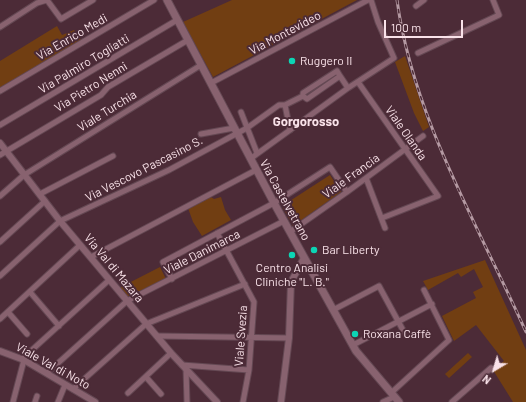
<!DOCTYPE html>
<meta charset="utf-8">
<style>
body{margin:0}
#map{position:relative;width:526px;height:402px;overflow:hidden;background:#4c2b37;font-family:Barlow,sans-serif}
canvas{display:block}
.north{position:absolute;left:474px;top:350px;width:40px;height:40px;-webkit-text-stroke:3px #4c2b37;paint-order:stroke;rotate:218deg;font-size:11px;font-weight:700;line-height:16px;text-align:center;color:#f9e2e9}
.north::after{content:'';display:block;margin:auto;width:14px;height:18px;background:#f9e2e9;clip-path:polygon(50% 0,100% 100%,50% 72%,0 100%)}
.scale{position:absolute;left:384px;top:20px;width:79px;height:18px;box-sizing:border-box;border:2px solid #f9e2e9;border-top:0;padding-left:5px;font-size:12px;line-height:14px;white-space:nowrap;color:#f9e2e9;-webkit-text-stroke:3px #4c2b37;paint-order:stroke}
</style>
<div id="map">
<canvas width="526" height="402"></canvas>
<div class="north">N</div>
<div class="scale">100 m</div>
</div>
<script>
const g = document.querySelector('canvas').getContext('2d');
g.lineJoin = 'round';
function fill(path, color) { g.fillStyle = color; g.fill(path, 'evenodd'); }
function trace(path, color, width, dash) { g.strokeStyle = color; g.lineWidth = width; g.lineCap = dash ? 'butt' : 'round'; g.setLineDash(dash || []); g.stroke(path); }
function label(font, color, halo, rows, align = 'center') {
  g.font = font + ' Barlow,sans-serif'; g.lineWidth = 4; g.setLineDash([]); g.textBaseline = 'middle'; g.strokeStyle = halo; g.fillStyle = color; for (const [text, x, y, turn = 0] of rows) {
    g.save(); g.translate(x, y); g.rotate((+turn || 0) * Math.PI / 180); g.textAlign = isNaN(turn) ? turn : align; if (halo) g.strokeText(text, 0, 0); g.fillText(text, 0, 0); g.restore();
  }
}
fill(new Path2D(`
 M232,0H357L213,77L183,22Z
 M57,26L62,35L74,30L81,40L0,88V61Z
 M405,56L429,127L423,131L414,113L395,62Z
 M330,175L341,192L293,226L282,206Z
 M211,197L214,199L221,197L225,210L231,220L202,236L193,222L188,208Z
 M485,260L526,350V402H513L493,370L504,361L476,325L454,341L442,316L476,298L473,292L483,287L474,269L461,277L458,273L428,290L423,281Z
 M160,267L166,279L127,297L119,288Z
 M468,353L472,357L449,378L445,374Z`), '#713e12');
const minor = new Path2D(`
 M416,6L424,0
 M0,27L37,3L47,0L61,19L93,0
 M418,53L499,15L493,0
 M337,71L340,76L307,99L303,96V93Z
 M340,76L348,88
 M358,82L438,196L382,218
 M211,83L368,0
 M0,91L154,0
 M285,105L290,130
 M241,112L257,153
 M0,125L177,20
 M201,134L234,128
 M0,155L101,95L108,87L188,40
 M250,159L348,88L394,58L378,22L371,0
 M366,178L385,228
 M40,194L113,156
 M0,196L24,175L201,65
 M290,232L347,192L423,136
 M217,233L254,302L249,370L243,402
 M0,242L45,201
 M91,257L256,170
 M0,276L60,221L169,170L247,128L279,105H285L303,96
 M172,279L163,262L274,203L330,167L347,192
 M30,292L59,326
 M333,310L379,286L404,332
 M8,312L27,334
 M0,319L80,245
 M158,336L289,338
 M353,345L432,304
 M22,359L109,280
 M182,365L249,370
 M186,369L187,402
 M47,373L127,301L284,221
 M146,377L161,394
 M73,389L146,324L245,284
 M128,393L171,353
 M391,393L449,340L424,290
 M13,402L24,360
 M35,402L37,396
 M58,402L65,385
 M383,402L394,397
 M452,402L491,368`);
const tertiary = new Path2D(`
 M0,143L60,221L171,353L217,402
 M0,351L24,360L95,402
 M281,402L289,338L291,282L304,258`);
const secondary = new Path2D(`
 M167,0L274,203L356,351L399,402`);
trace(minor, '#644853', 7);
trace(tertiary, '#644853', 8);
trace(secondary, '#644853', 9);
trace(minor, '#88626f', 5);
trace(tertiary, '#88626f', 6);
trace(secondary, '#88626f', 7);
const rail = new Path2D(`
 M397,0C413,117 478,225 526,332`);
trace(rail, '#b499a2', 3);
trace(rail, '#4c2b37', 1.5, [4.5]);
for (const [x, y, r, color] of [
 [292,61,4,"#0cd5b5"],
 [314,250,4,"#0cd5b5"],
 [292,255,4,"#0cd5b5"],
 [355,334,4,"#0cd5b5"]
]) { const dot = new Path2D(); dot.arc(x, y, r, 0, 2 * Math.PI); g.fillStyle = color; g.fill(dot); trace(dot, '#4c2b37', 1.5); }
label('12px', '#f9e2e9', '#4c2b37', [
 ["Via Montevideo",285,33,-28],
 ["Via Enrico Medi",72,37,-30],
 ["Via Palmiro Togliatti",84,64,-31],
 ["Via Pietro Nenni",91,87,-32],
 ["Viale Turchia",107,111,-32],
 ["Viale Olanda",406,133,55],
 ["Via Vescovo Pascasino S.",144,169,-27],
 ["Viale Francia",351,176,-36],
 ["Via Castelvetrano",285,200,61],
 ["Viale Danimarca",202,252,-27],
 ["Via Val di Mazara",114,268,50],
 ["Viale Svezia",241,336,-86],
 ["Viale Val di Noto",53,366,29]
]);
label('12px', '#f9e2e9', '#4c2b37', [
 ["Ruggero II",300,61],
 ["Bar Liberty",322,250],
 ["Centro Analisi",292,268,"center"],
 ["Cliniche \"L. B.\"",292,282,"center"],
 ["Roxana Caffè",363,334]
], 'left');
label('bold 13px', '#f9e2e9', '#4c2b37', [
 ["Gorgorosso",306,122]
]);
</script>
